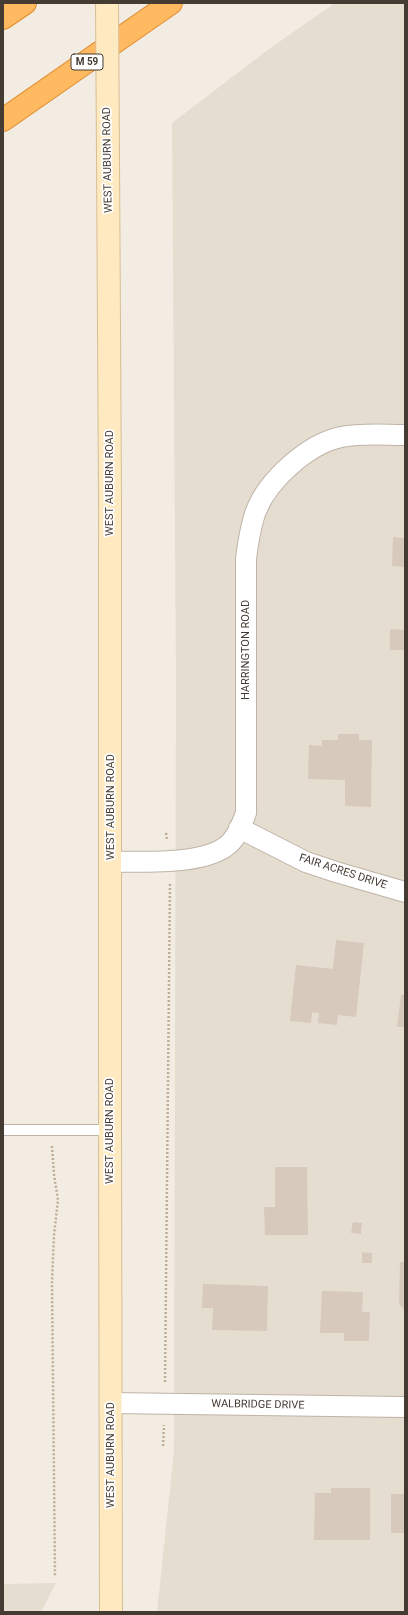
<!DOCTYPE html>
<style>
body{margin:0}
#map{position:relative;width:408px;height:1615px;overflow:hidden;background:#f2ece3;font-family:Roboto,sans-serif}
canvas{display:block}
.frame{position:absolute;inset:0;border:4px solid #443c33;pointer-events:none}
</style>
<div id="map">
<canvas width="408" height="1615"></canvas>
<div class="frame"></div>
</div>
<script>
const g = document.querySelector('canvas').getContext('2d');
g.lineJoin = 'round';
function fill(path, color) { g.fillStyle = color; g.fill(path, 'evenodd'); }
function trace(path, color, width, dash) { g.strokeStyle = color; g.lineWidth = width; g.lineCap = dash ? 'butt' : 'round'; g.setLineDash(dash || []); g.stroke(path); }
function label(font, color, halo, rows, align = 'center') {
  g.font = font + ' Roboto,sans-serif'; g.lineWidth = 3.5; g.setLineDash([]); g.textBaseline = 'middle'; g.strokeStyle = halo; g.fillStyle = color; for (const [text, x, y, turn = 0] of rows) {
    g.save(); g.translate(x, y); g.rotate((+turn || 0) * Math.PI / 180); g.textAlign = isNaN(turn) ? turn : align; if (halo) g.strokeText(text, 0, 0); g.fillText(text, 0, 0); g.restore();
  }
}
fill(new Path2D(`
 M335,3H405V1612H157L174,1451L176,680L172,123L269,49Z
 M56,1583L41,1612H3V1584Z`), '#e6ddd1');
fill(new Path2D(`
 M393,537L405,538V567L392,566Z
 M390,629L405,630V650H390Z
 M338,734H359V740H372L371,807L345,806V780L308,779L309,745L322,746V740H338Z
 M336,940L364,943L356,1017L338,1015L337,1025L318,1023L319,1013L312,1012L311,1023L290,1021L296,965L333,969Z
 M401,995H405V1027H397Z
 M275,1167H307L308,1235H265L264,1207H275Z
 M353,1222L362,1223L361,1234L351,1233Z
 M362,1252L372,1253V1263H362Z
 M400,1262H405V1310L399,1304Z
 M203,1284L268,1286L267,1331L212,1330L213,1308H202Z
 M322,1291L363,1292L362,1312H370L369,1341H344V1333H320Z
 M331,1488H370V1540H314L315,1493H331Z
 M391,1494H405V1533H391Z`), '#d7c9bc');
const lane = new Path2D(`
 M3,1130H110`);
const street = new Path2D(`
 M239,828L306,862L336,872L405,892
 M111,862C142,861 207,866 230,843C238,835 242,823 246,813V559C248,543 250,527 256,511C268,480 308,444 341,437C362,433 384,435 405,435
 M111,1403L405,1407`);
const secondary = new Path2D(`
 M108,157L110,501V1130L111,1612`);
const highway = new Path2D(`
 M3,18L25,3
 M3,120L171,3`);
trace(lane, '#beb3a6', 12);
trace(street, '#beb3a6', 22);
trace(secondary, '#d7be94', 24);
trace(highway, '#e08c2f', 24);
trace(new Path2D(`
 M166,833L167,840
 M52,1146L54,1175L58,1200L54,1235L52,1282L55,1577
 M165,1382L170,883
 M163,1446L164,1425`), '#c0ad97', 2.5, [2, 2]);
trace(lane, '#fff', 10);
trace(street, '#fff', 20);
trace(secondary, '#ffe9c0', 22);
trace(highway, '#ffba61', 22);
const secondaryBridge = new Path2D(`
 M107,3L108,157`);
trace(secondaryBridge, '#d7be94', 24, []);
trace(secondaryBridge, '#ffe9c0', 22);
for (const [x, y, w] of [
 [87,62,32]
]) { const box = new Path2D(); box.roundRect(x - w / 2, y - 8, w, 16, 3); g.fillStyle = '#fff'; g.fill(box); trace(box, '#443c33', 1); }
label('bold 10px', '#443c33', null, [
 ["M 59",87,62]
]);
label('11px', '#443c33', '#fff', [
 ["WEST AUBURN ROAD",108,160,-91],
 ["WEST AUBURN ROAD",110,483,-90],
 ["HARRINGTON ROAD",246,650,-90],
 ["WEST AUBURN ROAD",111,807,-90],
 ["FAIR ACRES DRIVE",343,872,18],
 ["WEST AUBURN ROAD",110,1131,-90],
 ["WALBRIDGE DRIVE",258,1405,1],
 ["WEST AUBURN ROAD",111,1455,-90]
]);
</script>
